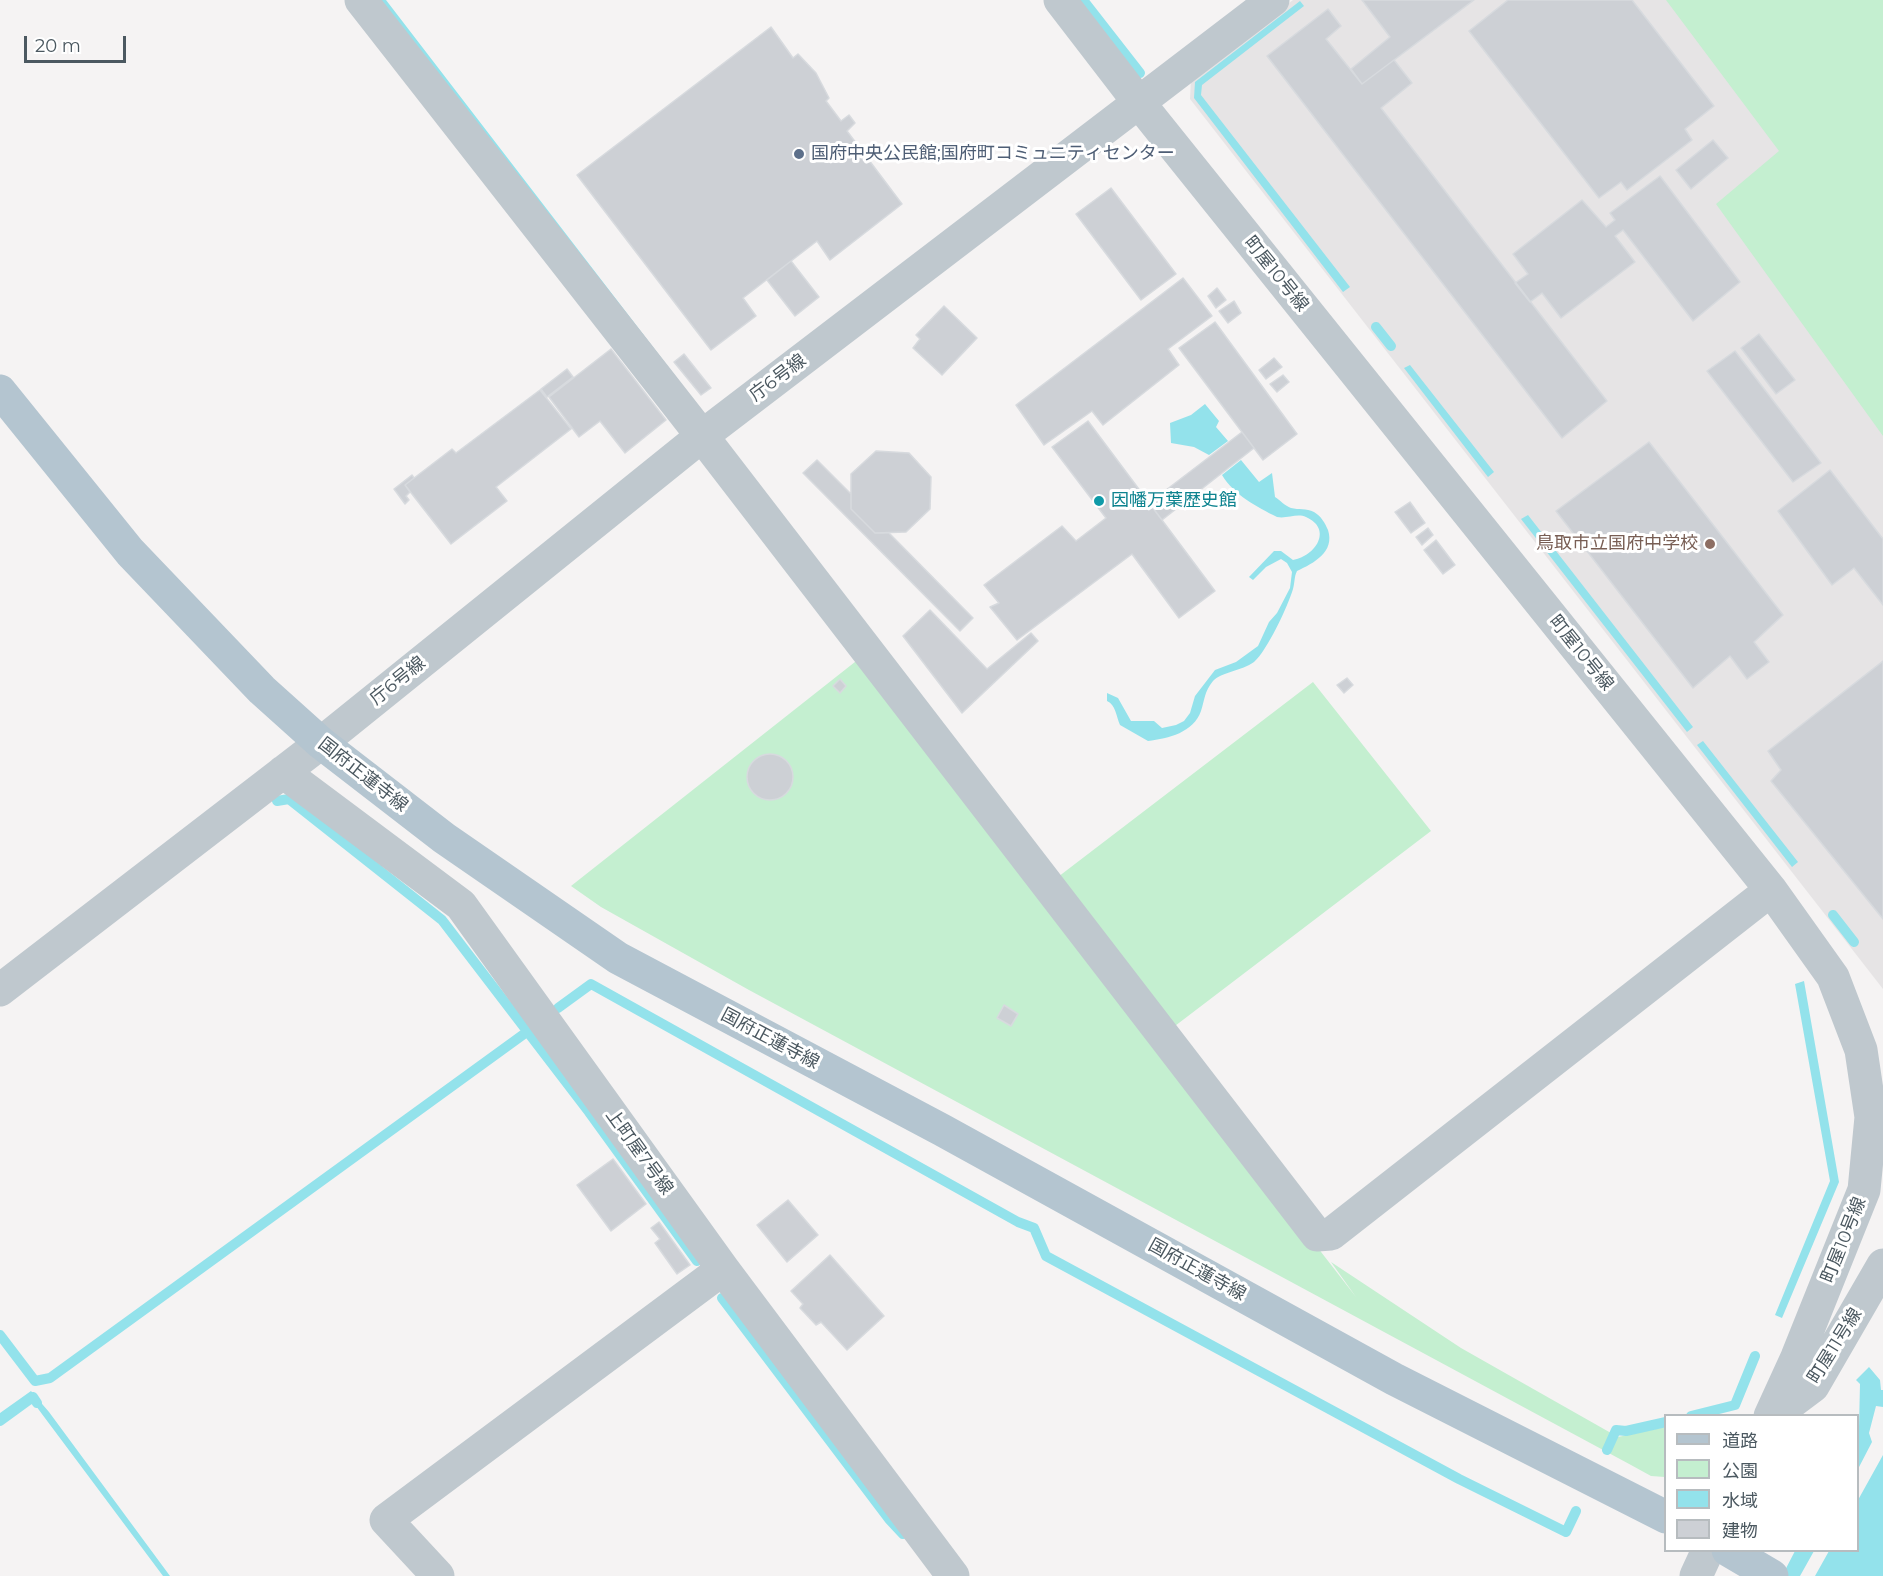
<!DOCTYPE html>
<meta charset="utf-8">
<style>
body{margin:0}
#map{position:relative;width:1883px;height:1576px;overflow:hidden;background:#f5f3f3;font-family:Montserrat,"Noto Sans JP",sans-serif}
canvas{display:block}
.legend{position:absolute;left:1664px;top:1414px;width:195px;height:138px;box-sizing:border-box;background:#fff;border:2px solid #b7bcbf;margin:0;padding:8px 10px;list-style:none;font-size:18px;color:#4b5860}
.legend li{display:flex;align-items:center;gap:12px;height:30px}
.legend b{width:30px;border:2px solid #b7bcbf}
.scale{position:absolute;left:24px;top:36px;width:102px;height:27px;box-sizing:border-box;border:3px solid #4b5860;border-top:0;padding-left:8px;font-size:18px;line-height:21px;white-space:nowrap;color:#4b5860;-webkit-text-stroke:4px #fff;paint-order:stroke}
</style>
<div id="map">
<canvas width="1883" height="1576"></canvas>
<ul class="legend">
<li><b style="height:8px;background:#b4c5d0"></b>道路</li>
<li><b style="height:16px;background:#c4efd0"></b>公園</li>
<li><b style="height:16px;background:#93e2eb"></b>水域</li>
<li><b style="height:16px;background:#cdd0d5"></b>建物</li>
</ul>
<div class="scale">20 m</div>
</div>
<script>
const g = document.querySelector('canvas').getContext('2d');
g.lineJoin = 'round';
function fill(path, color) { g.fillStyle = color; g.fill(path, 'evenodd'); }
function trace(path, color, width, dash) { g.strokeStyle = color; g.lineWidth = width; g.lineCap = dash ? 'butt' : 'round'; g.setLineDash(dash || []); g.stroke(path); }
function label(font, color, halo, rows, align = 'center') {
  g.font = font + ' Montserrat,"Noto Sans JP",sans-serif'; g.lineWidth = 6; g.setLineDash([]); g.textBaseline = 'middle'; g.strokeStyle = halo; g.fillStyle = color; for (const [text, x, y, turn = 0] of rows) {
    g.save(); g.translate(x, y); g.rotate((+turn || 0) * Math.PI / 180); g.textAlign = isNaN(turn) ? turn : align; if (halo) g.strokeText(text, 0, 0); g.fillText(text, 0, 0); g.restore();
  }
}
fill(new Path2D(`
 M1293,0H1883V989L1190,99L1191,79Z`), '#e6e4e5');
fill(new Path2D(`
 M1666,0H1883V436L1716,204L1779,151Z
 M860,658L1356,1297L1331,1262L1461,1348L1618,1437L1665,1427V1477L1651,1476L1631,1465L749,990L601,907L571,886Z
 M1313,682L1431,831L1171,1029L1054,880Z`), '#c4efd0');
fill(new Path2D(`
 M377,0H386L696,403Z
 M1300,1L1304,6L1202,85L1201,95L1350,287L1343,292L1194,98L1195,82Z
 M1410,365L1494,472L1488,477L1404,368Z
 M1205,404L1219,421L1216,427L1228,441L1209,455L1194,447L1171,443L1170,423L1191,415Z
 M1241,460L1259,482L1272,473L1275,497C1280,500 1285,506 1291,508C1299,510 1306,508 1314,512C1321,516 1325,523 1328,530C1335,552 1314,563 1297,571C1294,577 1295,582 1293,589C1288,606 1267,651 1254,662C1242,671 1221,672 1213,681C1204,692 1205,699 1201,711C1193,733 1169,738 1148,741L1120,725C1116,716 1116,705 1107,701V693L1118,698L1131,721H1154L1162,728L1176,725L1184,721L1190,713L1195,696L1215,670L1236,662L1258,646L1269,622L1277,613L1290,588L1292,572L1287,563L1281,559L1266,567L1253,580L1249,577L1274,551H1281L1293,560C1316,556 1333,529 1306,517C1297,513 1287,519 1277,517C1257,507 1234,495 1222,475Z
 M1528,515L1693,727L1687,732L1521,519Z
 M1703,741L1798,862L1792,867L1697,745Z
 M1804,981L1839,1182L1782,1318L1775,1315L1830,1181L1795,984Z
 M1869,1367L1880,1380L1881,1390H1883V1407L1876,1406L1869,1433L1872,1442L1858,1469L1860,1384L1856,1380Z
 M31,1391L49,1412L170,1576H163L33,1402L27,1400L0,1420V1413Z
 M1883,1455V1576H1815L1829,1551L1858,1550V1500Z
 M1795,1551H1814L1800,1576H1782Z`), '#93e2eb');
trace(new Path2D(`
 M1083,0L1140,73
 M1376,327L1391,346
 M277,801L289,799L442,920L589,1112L697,1261
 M1833,915L1854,942
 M558,1008L591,984L1018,1222L1034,1228L1046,1256L1459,1479L1566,1532L1576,1511
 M722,1298L889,1519L903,1534
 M0,1335L35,1381L50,1378L524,1034
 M1691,1416L1735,1405L1755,1356
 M0,1421L33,1397L37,1403
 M1607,1450L1616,1430L1626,1431L1666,1422`), '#93e2eb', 10);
const building = new Path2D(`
 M1362,0H1474L1362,84L1351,69L1390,37Z
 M1508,0H1632L1714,106L1685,129L1692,140L1627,190L1621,182L1599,198L1469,31Z
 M1328,9L1341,26L1326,39L1362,84L1394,60L1412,83L1381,108L1607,401L1562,438L1267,56Z
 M771,27L793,58L798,54L816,73L829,98L826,101L841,121L849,115L855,123L847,131L902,204L830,260L817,241L743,298L756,316L711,350L577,175Z
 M1713,140L1728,158L1691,189L1676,170Z
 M1660,176L1740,282L1693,321L1623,230L1615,236L1635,262L1561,318L1542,293L1530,302L1515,283L1528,274L1513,254L1582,200L1606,227L1615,220L1610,213Z
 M1111,188L1176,274L1141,300L1076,214Z
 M791,261L819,297L795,316L767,280Z
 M1183,278L1212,316L1168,349L1179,365L1103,425L1092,411L1044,445L1016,405Z
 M1217,288L1226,300L1216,308L1208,296Z
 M1234,301L1241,313L1228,323L1219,311Z
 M944,306L977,338L942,375L913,348L920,339L916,335Z
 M1215,322L1297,434L1263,460L1179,348Z
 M1759,334L1795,380L1776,394L1741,348Z
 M611,349L666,420L625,453L600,421L579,437L549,397Z
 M1735,351L1821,463L1793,482L1707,371Z
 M684,354L711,388L701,395L674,362Z
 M1274,358L1282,367L1266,379L1259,370Z
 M567,369L573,377L547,397L541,389Z
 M1283,375L1289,382L1277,392L1270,384Z
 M540,390L571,429L496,487L507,501L451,544L405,485L452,449L456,453Z
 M1088,421L1215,591L1179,618L1132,554L1017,640L990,607L999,603L984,585L1062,526L1076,541L1106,518L1052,447Z
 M1242,432L1254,448L1162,520L1149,503Z
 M1649,442L1783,615L1754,642L1769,662L1747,679L1730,656L1693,688L1556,511Z
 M876,451L909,453L931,477L930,509L906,532L875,533L851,509V474Z
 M817,460L851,494V509L875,533H889L973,618L960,631L803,473Z
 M1830,470L1883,539V605L1854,568L1832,585L1778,511Z
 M412,475L414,478L405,485L410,492L406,496L409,500L405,504L394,489Z
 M1410,502L1425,523L1411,533L1395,512Z
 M1428,528L1433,535L1422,545L1416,537Z
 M1436,540L1455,565L1443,574L1424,550Z
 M930,610L987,669L1031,633L1038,641L962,713L903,636Z
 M1883,661V919L1771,781L1781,770L1768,751Z
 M1347,678L1353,685L1344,693L1337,685Z
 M840,679L846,686L840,693L833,686Z
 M747 777a23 23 0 1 1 46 0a23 23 0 1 1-46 0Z
 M1004,1005L1018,1014L1011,1026L997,1018Z
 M613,1159L646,1204L611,1231L577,1185Z
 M788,1200L818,1235L787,1262L757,1225Z
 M659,1222L690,1265L677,1274L655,1243L660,1239L651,1228Z
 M830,1255L884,1316L847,1350L821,1322L816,1325L800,1308L803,1304L791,1291Z`);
fill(building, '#cdd0d5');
trace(building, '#d7dade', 1.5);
trace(new Path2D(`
 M361,0L702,436L1317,1235L1331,1234L1771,890
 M1060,0L1140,104L1771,890L1833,977L1861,1050L1871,1117L1864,1190L1797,1357L1770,1416
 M283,772L461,905L723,1269L953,1576
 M0,990L321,743L702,436L1273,0
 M1773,1416L1813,1386L1883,1265
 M438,1576L386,1520L723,1269
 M1696,1576L1708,1550`), '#bfc8ce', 33);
trace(new Path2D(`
 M0,391L130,552L262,690L321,743L444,838L618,958L942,1130L1394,1379L1666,1517
 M1728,1550L1772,1576`), '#b4c5d0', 33);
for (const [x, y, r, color] of [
 [799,154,6,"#5c6f8a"],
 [1099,501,6,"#0f9aa8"],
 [1710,544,6,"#8d6e63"]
]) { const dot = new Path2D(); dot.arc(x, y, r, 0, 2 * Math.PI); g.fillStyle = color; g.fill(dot); trace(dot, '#fff', 2); }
label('18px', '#4e5e75', '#fff', [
 ["国府中央公民館;国府町コミュニティセンター",811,154]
], 'left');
label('18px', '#4b5860', '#fff', [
 ["町屋10号線",1276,274,51],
 ["庁6号線",778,378,-37],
 ["町屋10号線",1581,653,51],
 ["庁6号線",398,681,-39],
 ["国府正蓮寺線",363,775,38],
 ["国府正蓮寺線",770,1039,28],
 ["上町屋7号線",639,1152,54],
 ["町屋10号線",1844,1240,-68],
 ["国府正蓮寺線",1197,1270,29],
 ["町屋11号線",1835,1346,-58]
]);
label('18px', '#0d838f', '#fff', [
 ["因幡万葉歴史館",1111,501]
], 'left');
label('18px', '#785e54', '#fff', [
 ["鳥取市立国府中学校",1698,544]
], 'right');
</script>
